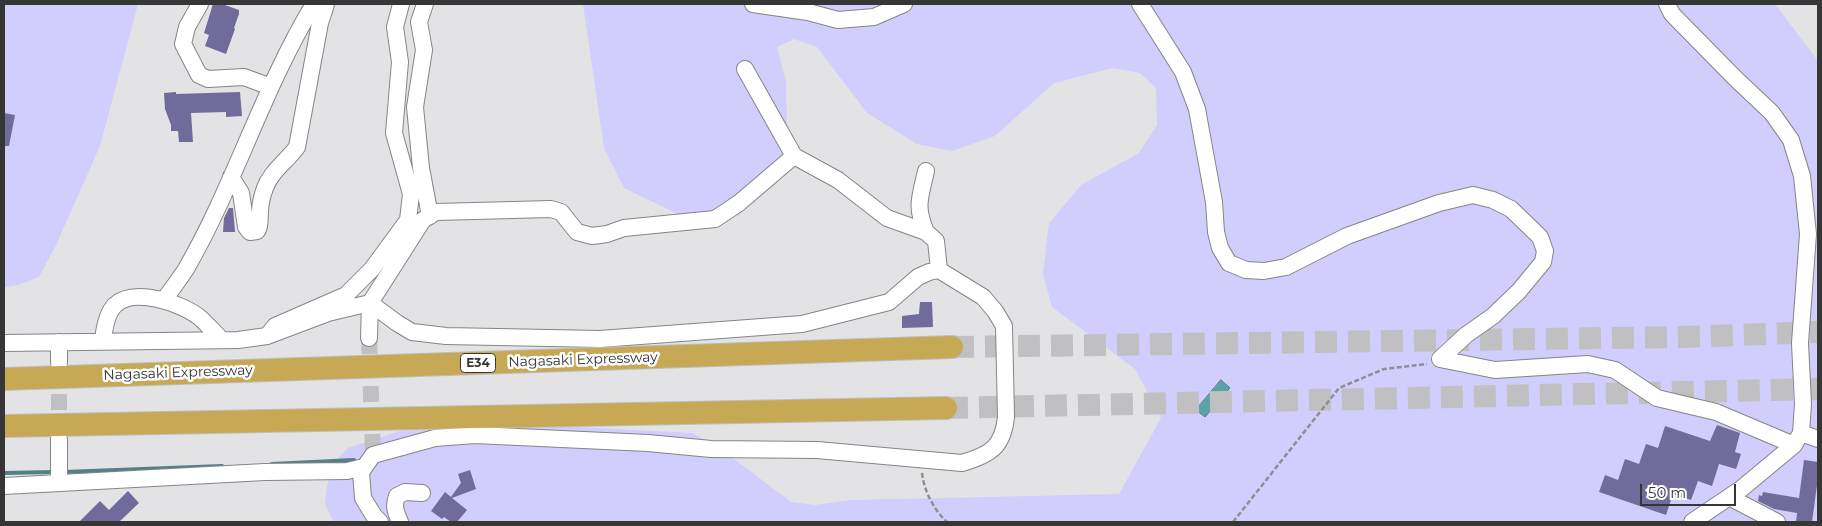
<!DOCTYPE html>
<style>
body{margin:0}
#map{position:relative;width:1822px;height:526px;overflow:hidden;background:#e3e3e5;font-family:Montserrat,sans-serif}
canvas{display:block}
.frame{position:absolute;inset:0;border:5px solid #363637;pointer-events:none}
.scale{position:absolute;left:1640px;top:484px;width:96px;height:22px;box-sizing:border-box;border:2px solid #363637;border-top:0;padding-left:6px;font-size:15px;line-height:18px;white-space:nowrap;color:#363637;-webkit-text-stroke:4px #fff;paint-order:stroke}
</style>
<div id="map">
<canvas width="1822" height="526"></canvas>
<div class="frame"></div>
<div class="scale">50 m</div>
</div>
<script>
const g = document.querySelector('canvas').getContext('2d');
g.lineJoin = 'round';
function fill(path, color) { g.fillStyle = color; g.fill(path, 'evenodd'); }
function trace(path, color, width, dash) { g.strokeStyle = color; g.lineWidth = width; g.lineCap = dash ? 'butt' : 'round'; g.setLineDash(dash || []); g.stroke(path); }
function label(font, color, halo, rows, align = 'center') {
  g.font = font + ' Montserrat,sans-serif'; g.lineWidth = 5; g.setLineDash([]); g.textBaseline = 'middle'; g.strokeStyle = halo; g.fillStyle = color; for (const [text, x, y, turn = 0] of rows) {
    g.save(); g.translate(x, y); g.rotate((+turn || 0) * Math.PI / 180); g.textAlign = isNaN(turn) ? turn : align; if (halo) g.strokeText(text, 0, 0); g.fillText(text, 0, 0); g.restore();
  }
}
fill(new Path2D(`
 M4,4H138L100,146L57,243L39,277L18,285L4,287Z
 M583,4H1775L1818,61V522H334L325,504L327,486L333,464L348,448L400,431L540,425L692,433L717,446L791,502L815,505L852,500L1119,494L1161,418L1135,369L1052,307L1043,274L1049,223L1081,185L1139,153L1157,125L1156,88L1140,73L1113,68L1054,83L995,136L952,151L917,144L867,113L817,47L794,39L777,47L786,81L787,133L777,183L738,215L682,216L624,188L604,148Z`), '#d1cdfc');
const water = new Path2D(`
 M1221,380L1230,388L1205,417L1196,410Z`);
fill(water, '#5ba2a6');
trace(water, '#508285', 1);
trace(new Path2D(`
 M272,464L354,460
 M64,472L222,466
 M4,473L55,472`), '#508285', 4);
fill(new Path2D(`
 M213,4H222L239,10V14L234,28L235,29L226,54L205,46L209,35L204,33Z
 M176,92V94L240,92L242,116L226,117V112L191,113L193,142H179L178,131H171V125L165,109L164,93Z
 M4,113L15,115L9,146H4Z
 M229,208H233L235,232H223L224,218Z
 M920,302H932L933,327L902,328V316L919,314Z
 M1717,425L1740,433L1735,452L1741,454L1736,469L1719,464L1712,486L1698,481L1691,500L1673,494L1666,515L1599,492L1605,475L1618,480L1625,459L1639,464L1646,444L1658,448L1665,426L1710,441Z
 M1804,460L1818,462V478L1812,522H1796L1797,513L1774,509L1758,501L1759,495L1762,496L1763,492L1799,498Z
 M470,470L476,489L452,498L467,510L457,522H451L444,517L442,519L431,511L445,492L451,497L461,483L458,474Z
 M128,491L139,503L119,522H79L100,501L109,510Z`), '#706b9a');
trace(new Path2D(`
 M369,338L373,455
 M59,434V366`), '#c0c0c2', 16, [16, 8]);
trace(new Path2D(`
 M952,347L1683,337L1818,332
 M946,408L1818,389`), '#c0c0c2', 22, [22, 11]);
const minor = new Path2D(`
 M200,4L187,27L183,44L199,75L208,79L244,77L271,87
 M425,4L419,22L424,50L415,107L421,168L430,216
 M753,4L808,12L838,20L874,17L904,4
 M1140,4L1183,72L1197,109L1214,202L1216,232L1220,248L1229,263L1246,270L1264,271L1286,267L1347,236L1439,203L1473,195L1493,200L1511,209L1540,237L1545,251L1543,262L1519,291L1493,316L1466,335L1440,359L1495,370L1588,364L1615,370L1657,398L1716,412L1794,445
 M1667,4L1672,14L1735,78L1772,113L1791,140L1802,176L1808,234L1800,343L1803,404L1801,433L1794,445L1741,489L1692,522
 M794,156L838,180L887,218L926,232L936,241L939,270
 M926,171C920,198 915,206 926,232
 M231,177L241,193L246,227L250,232L257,231C261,225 259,219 260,212C260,203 262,196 265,188C271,171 287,161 297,147L320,23L324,11
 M164,300C171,290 179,280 186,269C235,184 263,88 314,4L324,11L326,4
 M369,338L370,303L328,313L267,336L275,326L346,295L372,269L408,220L411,194L394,133L400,62L395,27L401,4
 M103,341C104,330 106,314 115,305C134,287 181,303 199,317C207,324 214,332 221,339
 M59,342V363
 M4,343L238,340L267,336
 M1801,433L1818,439
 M59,483V439
 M4,486L265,472L347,471L364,467
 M1729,497L1777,522
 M380,522L374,516L363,498L361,472L373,455L435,438L475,435L648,443L711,449L817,450L962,463C990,455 1003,447 1006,417L1004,326L995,311L983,297L939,270L929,272L918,277L889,302L802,324L600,339L446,336L412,332L397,323L370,303L423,220L436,212L551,209L561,212L577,232L592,236L607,234L624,228L715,219L739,203L794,156L745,69
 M400,522C396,513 393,506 397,496L405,492L422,493`);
const highway = new Path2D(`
 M4,379L952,347
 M4,426L946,408`);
trace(minor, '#858587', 18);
trace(highway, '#bfbfbf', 24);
trace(new Path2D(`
 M922,473C924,491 934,510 947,522
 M1233,522L1339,388L1384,369L1427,364`), '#8f8f91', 2.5, [5, 2.5]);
trace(minor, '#fff', 16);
trace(highway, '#c7a855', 22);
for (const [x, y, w] of [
 [478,363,35]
]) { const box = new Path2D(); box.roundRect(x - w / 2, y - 9.5, w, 19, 4); g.fillStyle = '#fff'; g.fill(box); trace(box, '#363637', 1); }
label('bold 12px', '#363637', null, [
 ["E34",478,363]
]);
label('14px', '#363637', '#fff', [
 ["Nagasaki Expressway",583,360,-2],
 ["Nagasaki Expressway",178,373,-2]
]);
</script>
